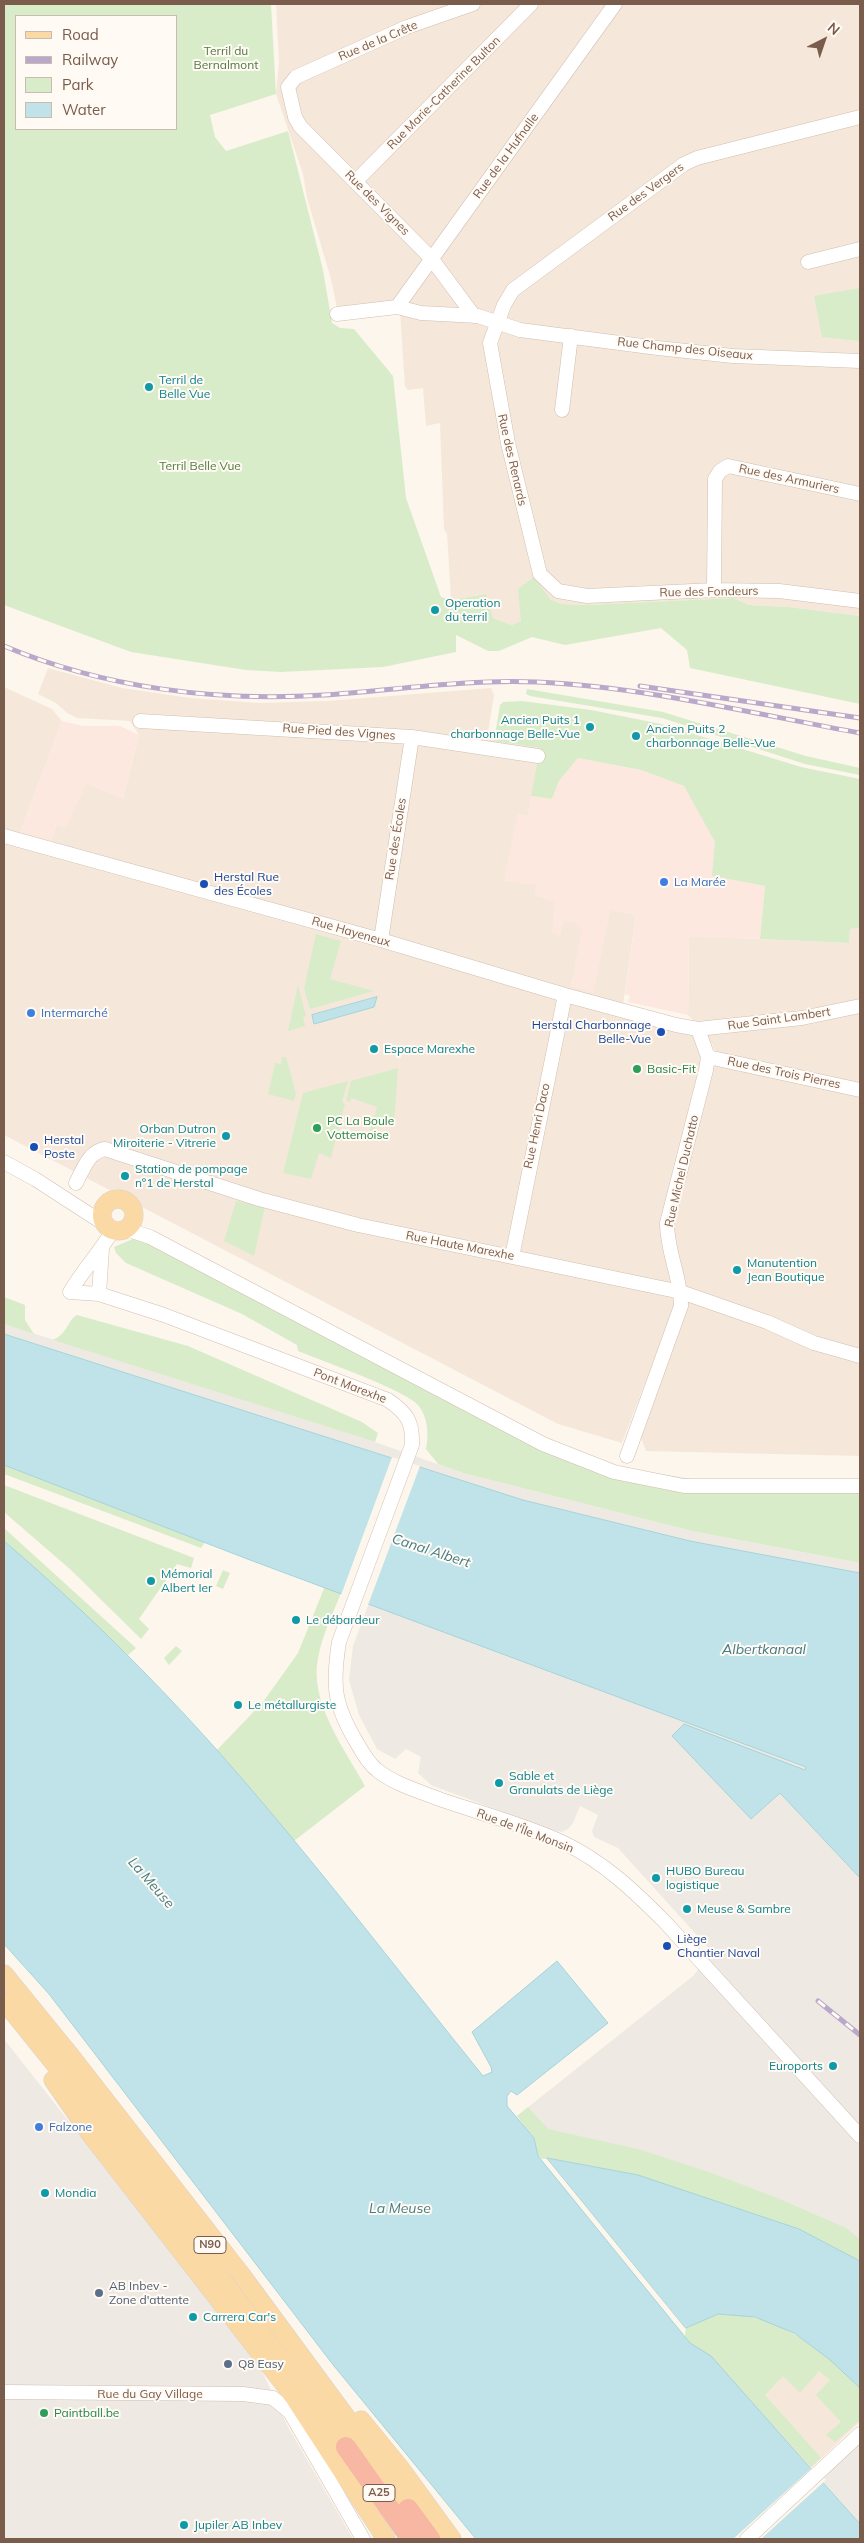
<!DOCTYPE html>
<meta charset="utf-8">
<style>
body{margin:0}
#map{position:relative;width:864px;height:2543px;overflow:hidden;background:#fdf6ec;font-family:Mulish,sans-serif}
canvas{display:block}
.frame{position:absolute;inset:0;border:5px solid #7a5c4d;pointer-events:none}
.legend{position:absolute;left:15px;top:15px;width:162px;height:115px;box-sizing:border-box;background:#fffaf3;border:1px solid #cabbb1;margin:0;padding:6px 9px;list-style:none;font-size:15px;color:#7a5c4d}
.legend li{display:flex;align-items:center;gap:10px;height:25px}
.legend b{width:25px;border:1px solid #cabbb1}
.north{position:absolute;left:799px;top:15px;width:50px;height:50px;-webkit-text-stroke:4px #fffaf3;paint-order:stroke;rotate:41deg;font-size:14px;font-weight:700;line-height:20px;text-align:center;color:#7a5c4d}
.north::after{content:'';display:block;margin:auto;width:18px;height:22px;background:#7a5c4d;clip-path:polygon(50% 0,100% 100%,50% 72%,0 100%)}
</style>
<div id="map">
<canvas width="864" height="2543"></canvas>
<div class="frame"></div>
<ul class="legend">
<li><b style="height:6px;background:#fbd9a5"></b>Road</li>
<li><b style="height:6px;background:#b9a8c9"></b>Railway</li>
<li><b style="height:14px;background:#d8ecc9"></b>Park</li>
<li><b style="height:14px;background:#bfe3e8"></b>Water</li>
</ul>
<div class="north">N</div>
</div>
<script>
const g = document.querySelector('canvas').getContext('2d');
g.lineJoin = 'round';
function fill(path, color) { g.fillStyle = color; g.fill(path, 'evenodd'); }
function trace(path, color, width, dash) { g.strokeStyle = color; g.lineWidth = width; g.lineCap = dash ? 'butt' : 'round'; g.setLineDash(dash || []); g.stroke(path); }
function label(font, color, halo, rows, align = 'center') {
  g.font = font + ' Mulish,sans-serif'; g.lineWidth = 4; g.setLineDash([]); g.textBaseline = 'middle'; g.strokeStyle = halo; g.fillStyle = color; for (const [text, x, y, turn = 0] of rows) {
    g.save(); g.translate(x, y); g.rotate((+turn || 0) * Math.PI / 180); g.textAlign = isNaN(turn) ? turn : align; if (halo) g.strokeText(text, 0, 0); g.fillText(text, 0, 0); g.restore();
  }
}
fill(new Path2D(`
 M276,4H860V616L789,607L749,605L733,598L586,605L561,604L550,599L522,621L512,625L493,618L485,594L451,600L447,533L444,530L440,423L426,426L423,388L408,390L405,387L400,311L338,313L331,279L307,198L303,174L276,94L279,62Z
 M48,668L122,688L190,698L259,703L327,701L491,688L494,695L487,739L540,748L528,817L518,814L537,885L555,901L564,920L576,923L583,929L571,986L593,992L610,909L636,915L623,1005L51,841L56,825L86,783L123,798L139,735L130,721L77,718L67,713L56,703L38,694Z
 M4,687L52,709L62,721L20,833L4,829Z
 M4,844L689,1033L697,1040L705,1060L663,1226L675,1305L622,1443L558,1424L4,1135Z
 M860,928V1456L646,1451L641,1438L686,1308L671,1232L717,1054L708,1037L688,1015L689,936L849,943L850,929Z
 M686,2328L829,2359L860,2388V2422L811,2468L685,2336Z`), '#f5e8da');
fill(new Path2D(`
 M62,721L83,726H120L139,735L123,798L86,783L66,828L56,825L51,841L20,833Z
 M578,758L641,770L684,786L716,842L713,876L765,886L760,939L689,937L688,1015L628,1002L630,996L625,994L636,915L610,910L593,993L571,986L582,929L576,923L564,920L560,936L552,933L555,901L535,896L536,885L504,881L518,814L528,816L531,796L552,799L559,781Z`), '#fde8e0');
fill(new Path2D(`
 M4,1324L375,1442L463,1473L692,1531L860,1563V1573L690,1541L523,1500L4,1334Z
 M369,1603L807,1767L751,1819L780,1793L860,1878V2261L799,2229L638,2175L547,2158L542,2159L538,2156L534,2138L517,2116L693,1976L712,1952L618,1848L594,1837L592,1831L598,1815L580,1806L573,1823L568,1829L562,1832L551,1830L431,1785L418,1773L421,1757L406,1749L395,1759L377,1749L359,1715L349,1680L353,1646Z
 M4,2039L258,2362L287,2425L353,2539H4Z
 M860,2442V2524L819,2476Z`), '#efe9e4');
fill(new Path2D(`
 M4,4H271L276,94L210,115L215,137L226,151L288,131L323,270L332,323L340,328L354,329L393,376L406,498L441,597L451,600L486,594L493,618L512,625L521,621L518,589L534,577L550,599L561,604L586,605L733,598L749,605L789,607L860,616V704L690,668L687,650L661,628L565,645L532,637L499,651H488L456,635V652L383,667L281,672L246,670L131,652L4,605ZM16,16H176V129H16Z
 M860,288V341L822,337L814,296Z
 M527,689L663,712L806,756L860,768V775L805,764L662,718L530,696L526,694Z
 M522,701L591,710L661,724L801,767L860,779V928L850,929L849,943L760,939L765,886L712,876L715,842L684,786L641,770L578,758L559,781L552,799L531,796L540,748L494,741L500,705L503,702Z
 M316,934L341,941L330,979L374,991L310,1009L304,988Z
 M298,985L306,1016L303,1017L305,1026L288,1031Z
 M282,1057H286L296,1093L294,1101L268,1094L275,1063L281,1064Z
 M398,1068L394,1122L378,1118L372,1141L367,1140L377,1107L351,1098L350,1102L346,1100L351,1081Z
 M348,1081L342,1102L345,1104L331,1158L319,1153L311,1179L283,1173L303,1093Z
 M236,1201L265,1207L254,1256L224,1241Z
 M135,1238L206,1261L542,1439L619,1467L691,1479L860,1480V1563L692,1531L463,1473L438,1464L426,1449C429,1435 428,1417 418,1405C403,1389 322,1361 298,1351L297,1345L242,1314L126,1263L116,1253L114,1247Z
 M4,1297L25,1305V1320L34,1334L4,1324Z
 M77,1315L188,1346L362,1422L378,1433L375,1442L53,1340C69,1332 66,1322 77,1315Z
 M4,1465L205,1542L201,1548L4,1474Z
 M4,1485L194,1558L191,1568L177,1564L139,1619L149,1629L141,1639L71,1570L4,1512Z
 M4,1528L136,1648L128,1655L4,1541Z
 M223,1570L230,1573L223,1589L216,1586Z
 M325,1586L341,1593C333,1613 322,1636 318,1658C309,1703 345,1749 365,1786L294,1841L217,1750L263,1702L298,1653Z
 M176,1646L182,1651L169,1665L164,1658Z
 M528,2107L548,2129L638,2149L709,2172L775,2197L846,2228L860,2239V2261L799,2229L638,2175L547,2158L542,2159L538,2156L534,2138L517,2116Z
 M718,2314C730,2315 744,2315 756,2318C795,2329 833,2358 860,2388V2420L835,2442L826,2435L841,2422L816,2395L830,2380L819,2371L800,2393L783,2376L765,2395L821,2458L811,2467L711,2356L690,2343L685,2336L686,2328Z`), '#d8ecc9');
const water = new Path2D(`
 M377,997L374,1007L314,1024L312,1015Z
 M4,1334L523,1500L690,1541L860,1573V1878L780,1793L751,1819L672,1736L684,1724L805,1770L806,1767L250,1560L4,1465Z
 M4,1541C79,1605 151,1676 217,1750C310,1855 395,1967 483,2076L492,2072L491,2067L472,2032L557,1961L608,2023L517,2095L511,2091L507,2096V2106L534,2138L538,2156L690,2343L711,2356L860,2524V2539H476L334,2366L49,1994L4,1944Z
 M547,2158L638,2175L799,2229L860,2261V2388L829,2359L794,2333L755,2317L718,2314L686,2328Z`);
fill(water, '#bfe3e8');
trace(water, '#a5d3da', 1);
fill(new Path2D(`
 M392,1457L420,1466L368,1605L341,1595Z
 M814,2466L826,2480L761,2539H733Z`), '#fdf6ec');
const minor = new Path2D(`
 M473,4L407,27L296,77L288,87L295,117L300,126L431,258L474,316
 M860,117L697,158L684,164L513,290L504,305L490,343L508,443L540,574L558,591L587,596L714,590L779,591L860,601
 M356,181L531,4
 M808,262L860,249
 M397,307L615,4
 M337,314L397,307L421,313L478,316L520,330L658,348L733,356L860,361
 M562,410L571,336
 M714,590L715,479L720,471L728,466L860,494
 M140,721L412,737L538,756
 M4,836L381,940L565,995L676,1025L698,1029L716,1027L802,1018L860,1006
 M381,940L412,737
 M708,1057L860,1090
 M4,1162L35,1179L106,1225
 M76,1183C83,1170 88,1152 105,1149L259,1199L358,1225L681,1292L767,1322L814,1343L860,1356
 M126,1229L150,1237L543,1444L614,1472L684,1486H860
 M113,1230C100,1252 83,1270 70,1292L99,1294L164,1315L388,1400C407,1413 413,1422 412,1445L339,1642C332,1686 334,1705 357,1743C362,1752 369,1764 377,1770C394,1784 419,1791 439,1799C480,1813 525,1825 564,1843C604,1862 635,1892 665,1922L860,2136
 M512,1257L565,995
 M99,1294L102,1249
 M627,1456L681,1306C681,1278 667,1252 667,1223L706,1070L708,1057L698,1029
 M4,2392L243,2394L273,2398L290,2412L363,2539
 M747,2539L860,2434`);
const major = new Path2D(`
 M102 1215a16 16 0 1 1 32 0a16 16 0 1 1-32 0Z
 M4,1974L70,2055L240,2273L363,2440L408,2509
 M4,2001L152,2185L346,2447
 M53,2080L91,2135L294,2397L386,2539
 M361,2420L401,2469L452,2539`);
const highway = new Path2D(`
 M346,2447L411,2539
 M408,2509L430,2539`);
trace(minor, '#d1beb0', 15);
trace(major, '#dad1cd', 19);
trace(highway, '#dad1cd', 21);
trace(minor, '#fff', 14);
trace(major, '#fbd9a5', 18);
trace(highway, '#f7b7a3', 20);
const rail = new Path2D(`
 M4,646C104,688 216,702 324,695C395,690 466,679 537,682C646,687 754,714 860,733
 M640,686L860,718
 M818,2001L860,2035`);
trace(rail, '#b9a8c9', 5);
trace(rail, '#fffaf3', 3, [9]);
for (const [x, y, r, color] of [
 [149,387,5,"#0f9aa8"],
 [435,610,5,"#0f9aa8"],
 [590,727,5,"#0f9aa8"],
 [636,736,5,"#0f9aa8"],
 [664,882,5,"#3f7fe0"],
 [204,884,5,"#1a4fb4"],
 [31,1013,5,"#3f7fe0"],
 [661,1032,5,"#1a4fb4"],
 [374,1049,5,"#0f9aa8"],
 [637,1069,5,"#2e9e5b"],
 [317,1128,5,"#2e9e5b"],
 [226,1136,5,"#0f9aa8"],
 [34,1147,5,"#1a4fb4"],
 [125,1176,5,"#0f9aa8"],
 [737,1270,5,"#0f9aa8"],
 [151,1581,5,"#0f9aa8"],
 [296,1620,5,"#0f9aa8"],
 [238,1705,5,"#0f9aa8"],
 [499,1783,5,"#0f9aa8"],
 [656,1878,5,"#0f9aa8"],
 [687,1909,5,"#0f9aa8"],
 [667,1946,5,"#1a4fb4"],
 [833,2066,5,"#0f9aa8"],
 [39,2127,5,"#3f7fe0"],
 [45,2193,5,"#0f9aa8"],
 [99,2293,5,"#5c6f8a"],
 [193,2317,5,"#0f9aa8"],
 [228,2364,5,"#5c6f8a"],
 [44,2413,5,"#2e9e5b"],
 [184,2525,5,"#0f9aa8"]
]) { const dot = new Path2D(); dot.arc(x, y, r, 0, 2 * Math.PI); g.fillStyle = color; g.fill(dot); trace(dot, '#fffaf3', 2); }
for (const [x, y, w] of [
 [210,2245,32],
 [379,2493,32]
]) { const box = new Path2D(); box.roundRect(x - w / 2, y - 8.5, w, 17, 4); g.fillStyle = '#fffaf3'; g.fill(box); trace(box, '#7a5c4d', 1); }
label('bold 11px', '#7a5c4d', null, [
 ["N90",210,2245],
 ["A25",379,2493]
]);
label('12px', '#7a5c4d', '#fffaf3', [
 ["Rue de la Crête",378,41,-23],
 ["Rue Marie-Catherine Bulton",444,93,-45],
 ["Rue de la Hufnalle",506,156,-54],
 ["Rue des Vergers",646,192,-36],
 ["Rue des Vignes",377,203,45],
 ["Rue Champ des Oiseaux",685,349,6],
 ["Rue des Renards",512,460,77],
 ["Rue des Armuriers",789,479,12],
 ["Rue des Fondeurs",709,592,-1],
 ["Rue Pied des Vignes",339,732,4],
 ["Rue des Écoles",396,839,-81],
 ["Rue Hayeneux",351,932,16],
 ["Rue Saint Lambert",779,1019,-8],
 ["Rue des Trois Pierres",784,1073,12],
 ["Rue Henri Daco",537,1126,-78],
 ["Rue Michel Duchatto",682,1171,-77],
 ["Rue Haute Marexhe",460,1246,11],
 ["Pont Marexhe",350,1386,21],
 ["Rue de l'Île Monsin",525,1831,21],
 ["Rue du Gay Village",150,2394]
]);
label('12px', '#537a41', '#fffaf3', [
 ["Terril du",226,51],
 ["Bernalmont",226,65],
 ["Terril Belle Vue",200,466]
]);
label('12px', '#0d838f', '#fffaf3', [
 ["Terril de",159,380],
 ["Belle Vue",159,394],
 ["Operation",445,603],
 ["du terril",445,617],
 ["Ancien Puits 1",580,720,"right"],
 ["charbonnage Belle-Vue",580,734,"right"],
 ["Ancien Puits 2",646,729],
 ["charbonnage Belle-Vue",646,743],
 ["Espace Marexhe",384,1049],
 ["Orban Dutron",216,1129,"right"],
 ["Miroiterie - Vitrerie",216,1143,"right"],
 ["Station de pompage",135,1169],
 ["n°1 de Herstal",135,1183],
 ["Manutention",747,1263],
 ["Jean Boutique",747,1277],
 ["Mémorial",161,1574],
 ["Albert Ier",161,1588],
 ["Le débardeur",306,1620],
 ["Le métallurgiste",248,1705],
 ["Sable et",509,1776],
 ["Granulats de Liège",509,1790],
 ["HUBO Bureau",666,1871],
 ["logistique",666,1885],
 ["Meuse & Sambre",697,1909],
 ["Euroports",823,2066,"right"],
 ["Mondia",55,2193],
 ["Carrera Car's",203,2317],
 ["Jupiler AB Inbev",194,2525]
], 'left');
label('12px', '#164399', '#fffaf3', [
 ["Herstal Rue",214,877],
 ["des Écoles",214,891],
 ["Herstal Charbonnage",651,1025,"right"],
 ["Belle-Vue",651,1039,"right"],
 ["Herstal",44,1140],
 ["Poste",44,1154],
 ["Liège",677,1939],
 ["Chantier Naval",677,1953]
], 'left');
label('12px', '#366cbe', '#fffaf3', [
 ["La Marée",674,882],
 ["Intermarché",41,1013],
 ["Falzone",49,2127]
], 'left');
label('12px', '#27864d', '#fffaf3', [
 ["Basic-Fit",647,1069],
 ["PC La Boule",327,1121],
 ["Vottemoise",327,1135],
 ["Paintball.be",54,2413]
], 'left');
label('12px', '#4e5e75', '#fffaf3', [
 ["AB Inbev -",109,2286],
 ["Zone d'attente",109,2300],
 ["Q8 Easy",238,2364]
], 'left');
label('italic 14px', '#437c86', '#fffaf3', [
 ["Canal Albert",431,1551,18],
 ["Albertkanaal",764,1650],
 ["La Meuse",151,1883,49],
 ["La Meuse",400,2209]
]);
</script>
